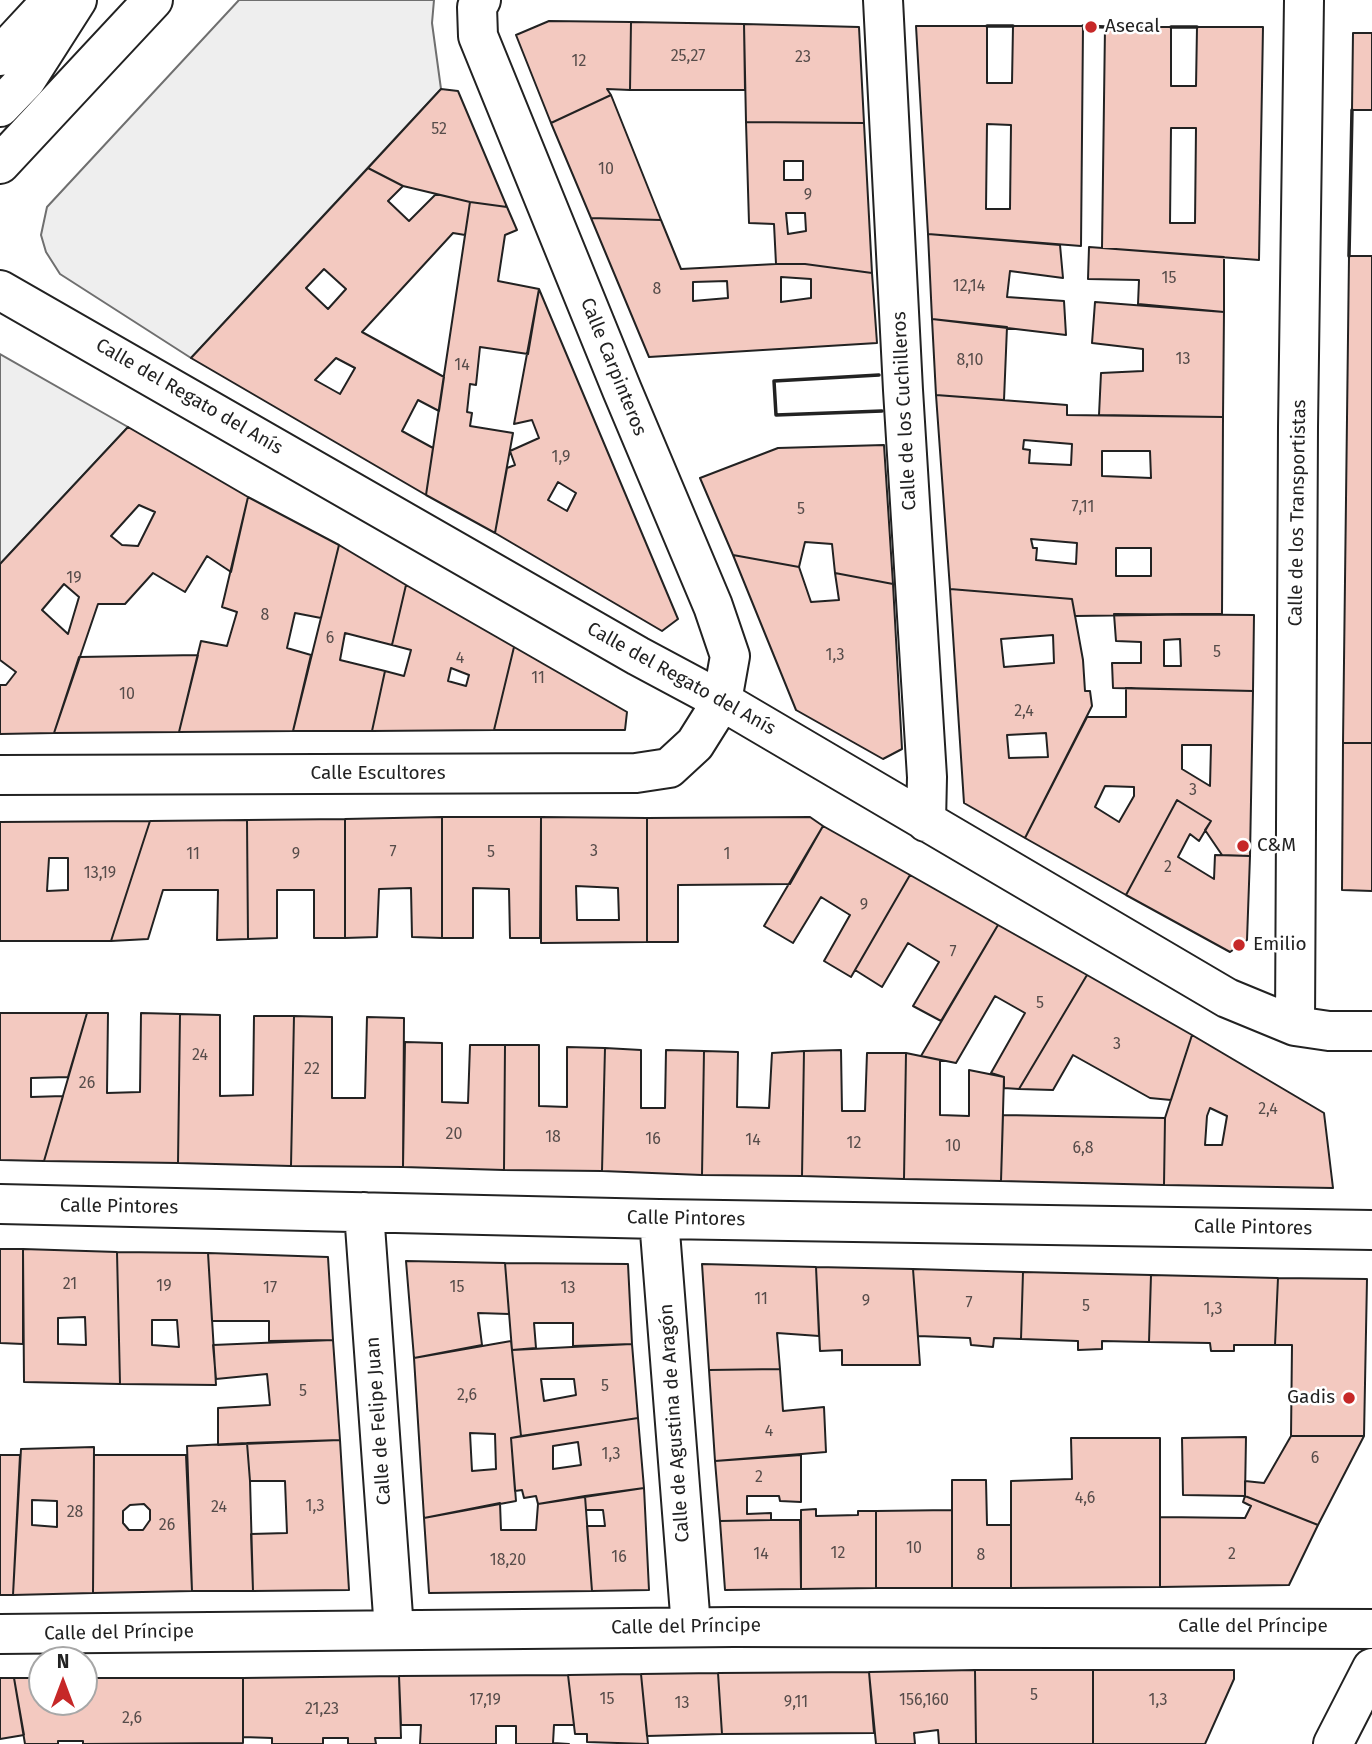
<!DOCTYPE html>
<meta charset="utf-8">
<style>
body{margin:0}
#map{position:relative;width:1372px;height:1744px;overflow:hidden;background:#fff;font-family:"Fira Sans",sans-serif}
canvas{display:block}
.north{position:absolute;left:28px;top:1646px;width:70px;height:70px;box-sizing:border-box;background:#fff;border:2px solid #a7a7a7;border-radius:50%;rotate:0deg;font-size:19px;font-weight:700;line-height:28px;text-align:center;color:#222}
.north::after{content:'';display:block;margin:auto;width:24px;height:32px;background:#c62828;clip-path:polygon(50% 0,100% 100%,50% 72%,0 100%)}
</style>
<div id="map">
<canvas width="1372" height="1744"></canvas>
<div class="north">N</div>
</div>
<script>
const g = document.querySelector('canvas').getContext('2d');
g.lineJoin = 'round';
function fill(path, color) { g.fillStyle = color; g.fill(path, 'evenodd'); }
function trace(path, color, width, dash) { g.strokeStyle = color; g.lineWidth = width; g.lineCap = dash ? 'butt' : 'round'; g.setLineDash(dash || []); g.stroke(path); }
function label(font, color, halo, rows, align = 'center') {
  g.font = font + ' "Fira Sans",sans-serif'; g.lineWidth = 5; g.setLineDash([]); g.textBaseline = 'middle'; g.strokeStyle = halo; g.fillStyle = color; for (const [text, x, y, turn = 0] of rows) {
    g.save(); g.translate(x, y); g.rotate((+turn || 0) * Math.PI / 180); g.textAlign = isNaN(turn) ? turn : align; if (halo) g.strokeText(text, 0, 0); g.fillText(text, 0, 0); g.restore();
  }
}
const green = new Path2D(`
 M239,0H434L432,23L441,89L191,358L60,274L46,252L41,235L47,207Z
 M0,354L128,427L0,564Z`);
fill(green, '#eee');
trace(green, '#6f6f6f', 2);
const building = new Path2D(`
 M549,21L631,22L630,90L607,89L611,95L551,123L516,35Z
 M631,22L744,24L745,90H630Z
 M744,24L859,27L864,123L746,122Z
 M916,26H987V83H1012L1013,26H1083L1081,246L928,234ZM987,124L1011,125L1010,209H986Z
 M1105,27H1171V86H1196L1197,27H1263L1259,260L1102,248ZM1171,128H1196L1195,223H1170Z
 M1353,33H1372V110H1352Z
 M441,89L458,91L507,207L470,202L403,186L368,168Z
 M611,95L661,220L591,218L551,123Z
 M746,122L864,123L872,273L805,264H776L774,224L749,223ZM784,161H803V180H784ZM786,213H805L806,231L788,234Z
 M368,168L403,186L388,201L409,221L436,194L470,202L465,235L453,233L362,332L444,377L439,411L418,400L402,431L433,448L426,495L191,358ZM324,269L346,289L328,309L306,288ZM336,358L355,368L340,394L315,380Z
 M470,202L507,207L517,230L505,235L498,281L539,289L528,354L480,347L476,385L470,384L467,412L472,413L470,426L513,433L495,533L426,495Z
 M591,218L661,220L681,269L776,264H805L872,273L877,343L649,357ZM781,277L811,279V298L781,302ZM727,281L728,298L693,301V282Z
 M928,234L1060,245L1063,278L1010,271L1007,297L1064,301L1066,335L932,319Z
 M1089,247L1224,257V312L1138,304L1139,280L1088,279Z
 M1349,256H1372V743H1343Z
 M539,289L678,619L662,631L495,533L507,468L515,465L510,451L539,438L532,420L514,424ZM558,482L576,493L567,511L548,500Z
 M1095,302L1224,312L1223,417L1099,415L1101,373L1143,371V349L1092,343Z
 M932,319L1007,327L1004,400L936,395Z
 M936,395L1067,405V415L1223,417L1222,614L1075,616L1072,599L950,589ZM1024,440L1072,444L1071,465L1029,463L1030,450L1023,449ZM1102,451H1150L1151,478L1102,476ZM1031,539L1077,543L1076,564L1036,560L1037,548H1033ZM1116,548H1151V576H1116Z
 M128,427L248,497L231,572L207,556L185,592L153,573L125,604H98L54,733L0,734V685H6L16,672L0,660V564ZM139,505L155,512L138,546L122,545L111,536ZM64,584L79,597L68,634L42,610Z
 M884,445L893,584L835,573L832,544L805,542L799,567L733,555L700,478L778,448Z
 M248,497L339,545L321,618L295,613L287,648L311,655L293,731L179,732L201,641L227,646L237,612L222,607Z
 M339,545L406,585L392,645L345,633L340,660L385,671L372,731H293Z
 M733,555L799,567L811,602L839,600L835,573L893,584L902,749L883,759L796,710Z
 M406,585L514,647L494,730L372,731L385,671L404,676L411,650L392,645ZM451,668L469,675L466,686L448,681Z
 M950,589L1072,599L1083,660L1085,691H1090L1092,706L1025,838L964,803ZM1053,635L1054,663L1004,667L1001,639ZM1046,733L1048,757L1009,758L1007,735Z
 M1114,614L1254,615L1253,691L1113,688L1112,663H1141V642L1116,641ZM1180,639L1181,666H1164V640Z
 M514,647L627,712L625,730H494Z
 M198,655L179,732L54,733L79,657Z
 M1126,688L1253,691L1250,856L1222,855L1205,830L1211,821L1177,800L1126,895L1025,838L1087,717H1126ZM1182,745H1211L1210,786L1182,769ZM1105,786L1134,787V796L1119,822L1095,807Z
 M1343,743H1372V891L1342,890Z
 M1177,800L1211,821L1199,841L1190,834L1178,857L1214,879L1215,855L1250,856L1247,940L1230,952L1126,895Z
 M442,817H541L540,938H510L509,889L473,888V938H442Z
 M442,817V938L412,937L411,888L379,889L377,937L345,938V819Z
 M541,817L647,818V942L541,943ZM576,886L618,888L619,920H577Z
 M810,817L823,826L790,884L678,885V942H647V818Z
 M345,819V938H314V890H277V938L248,939L247,820Z
 M247,820L248,939L217,940L218,890H163L148,939L111,941L150,821Z
 M150,821L111,941H0V822ZM49,858H68V890L47,891Z
 M823,826L910,875L851,977L824,961L850,915L821,897L793,943L764,926Z
 M910,875L998,925L941,1021L913,1006L939,962L908,943L882,987L855,970Z
 M998,925L1087,975L1019,1089L1004,1088V1077L991,1073L1025,1013L995,996L956,1063L921,1056Z
 M1087,975L1192,1035L1171,1100L1150,1098L1073,1055L1053,1090L1019,1089Z
 M0,1013H87L68,1077L31,1078V1097L63,1096L44,1161L0,1160Z
 M87,1013H108L107,1093L140,1092L141,1013L180,1014L178,1163L44,1161Z
 M180,1014L220,1015V1096L253,1095L254,1016H294L291,1166L178,1163Z
 M294,1016L332,1017V1098H365L367,1017L404,1018L403,1167L291,1166Z
 M1192,1035L1324,1113L1333,1188L1164,1185L1165,1118ZM1210,1108L1227,1116L1222,1145H1205L1207,1116Z
 M405,1042L442,1043V1102L468,1103L470,1045H505L504,1170L403,1167Z
 M505,1045H539V1106L567,1107V1047L605,1048L602,1171L504,1170Z
 M605,1048L641,1050V1108H665L666,1050L704,1051L702,1175L602,1171Z
 M841,1050L842,1111H865L867,1053H906L904,1179L802,1176L804,1051Z
 M704,1051L738,1052L737,1107L769,1108L772,1053L804,1051L802,1176L702,1175Z
 M906,1053L940,1060V1115L969,1116V1070L1004,1077L1001,1181L904,1179Z
 M1003,1115L1165,1118L1164,1185L1001,1181Z
 M0,1249H23V1344L0,1343Z
 M23,1249L117,1252L120,1384L24,1382ZM85,1317L86,1345L58,1344V1318Z
 M117,1252L208,1253L216,1385L120,1384ZM152,1320H177L179,1347L152,1345Z
 M208,1253L328,1257L333,1340L269,1341V1321H212Z
 M406,1261L505,1263L509,1314L478,1313L482,1345L414,1358Z
 M505,1263L628,1264L632,1344L573,1346V1323H534L536,1348L512,1350Z
 M702,1264L816,1267L819,1336L777,1333L780,1369L709,1370Z
 M816,1267L913,1269L920,1365H842V1350L820,1351Z
 M913,1269L1023,1272L1021,1339L994,1338L993,1347L971,1345L970,1338L918,1336Z
 M1023,1272L1151,1275L1149,1342L1102,1341V1349L1078,1350V1341L1021,1339Z
 M1151,1275L1278,1278L1275,1345H1234V1351H1211L1210,1343L1149,1342Z
 M1278,1278L1367,1279L1364,1436H1291L1292,1345H1275Z
 M333,1340L340,1440L218,1445V1408L270,1405L267,1374L216,1379L213,1345Z
 M511,1341L521,1436L511,1438L516,1501L424,1518L414,1358ZM470,1433L495,1434L496,1469L472,1471Z
 M632,1344L638,1418L521,1436L512,1350ZM541,1379H574L576,1395L544,1401Z
 M780,1369L783,1411L824,1407L826,1452L715,1461L709,1370Z
 M638,1418L644,1488L538,1504L536,1496L524,1498L522,1490L515,1491L511,1438ZM578,1442L581,1465L553,1469V1446Z
 M1291,1436H1364L1318,1525L1245,1496V1481L1264,1483Z
 M1246,1437L1245,1496L1183,1495L1182,1438Z
 M1071,1438H1160V1587L1011,1588V1481L1072,1479Z
 M340,1440L349,1590L253,1591L251,1534L287,1533L285,1481H250L247,1443Z
 M247,1443L250,1481L253,1591H192L187,1446Z
 M94,1447L93,1593L13,1595L21,1449ZM32,1500L57,1501V1527L32,1525Z
 M0,1455H20L13,1595H0Z
 M94,1455H186L192,1591L93,1593ZM144,1504L150,1510V1520L143,1530H129L123,1523V1511L130,1505Z
 M801,1455V1502L780,1501L779,1496H747V1514L771,1513V1520L720,1521L715,1461Z
 M952,1480H986L987,1525H1011V1588H952Z
 M644,1488L649,1590L592,1591L587,1526H605L603,1510H586L585,1496Z
 M585,1496L592,1591L429,1593L424,1518L500,1503L501,1530H536L538,1504Z
 M1245,1496L1318,1525L1289,1585L1160,1587V1517L1245,1518L1251,1506L1243,1502Z
 M816,1509V1516L858,1515V1511H876V1588L801,1589V1510Z
 M952,1510V1588H876V1511Z
 M771,1520H800L801,1589L725,1590L720,1521Z
 M975,1670H1093V1744H976Z
 M975,1670L976,1744H939L938,1730L914,1733L915,1744H876L869,1672Z
 M1093,1670H1234V1679L1205,1744H1093Z
 M869,1672L874,1733L722,1734L718,1673Z
 M718,1673L722,1734L647,1736L641,1674Z
 M641,1674L648,1744L587,1742V1734H575L568,1675Z
 M568,1675L574,1725H554L553,1743L569,1744H516V1726H496V1744H420L421,1725H401L399,1676Z
 M399,1676L401,1738H375L376,1744H348V1738H323V1744H272V1738L243,1737V1678Z
 M0,1678H14L24,1735L0,1739Z
 M14,1678H42V1702H84V1678H243V1743L83,1744V1741H58V1744H25Z`);
fill(building, '#f3c9c0');
trace(building, '#222', 2);
const minor = new Path2D(`
 M883,0L903,390L927,777L926,822
 M0,290L638,656L722,701L1227,998L1295,1026L1329,1031H1372
 M0,775L636,773L669,768L695,744L722,701L730,656L713,606L622,390L478,36L477,7L481,0
 M1295,1026L1298,427L1304,0
 M0,1204L659,1219L1372,1230
 M364,1212L394,1630
 M659,1219L691,1627
 M0,1634L734,1627L1372,1629`);
const major = new Path2D(`
 M0,56L52,0
 M0,107L26,80L77,0
 M0,164L153,0
 M1333,1744L1372,1668`);
trace(minor, '#222', 42);
trace(major, '#222', 42);
trace(minor, '#fff', 38);
trace(major, '#fff', 38);
trace(new Path2D(`
 M987,26H1013
 M1083,26L1105,27
 M1171,27H1197
 M1349,256L1352,110
 M879,375L774,381L776,415L882,411`), '#222', 3.5);
for (const [x, y, r, color] of [
 [1091,27,7,"#c62828"],
 [1243,846,7,"#c62828"],
 [1239,945,7,"#c62828"],
 [1349,1398,7,"#c62828"]
]) { const dot = new Path2D(); dot.arc(x, y, r, 0, 2 * Math.PI); g.fillStyle = color; g.fill(dot); trace(dot, '#fff', 2.5); }
label('16px', '#564c4a', null, [
 ["25,27",688,57],
 ["23",803,58],
 ["12",579,62],
 ["52",439,130],
 ["10",606,170],
 ["9",808,196],
 ["15",1169,279],
 ["12,14",969,287],
 ["8",657,290],
 ["13",1183,360],
 ["8,10",970,361],
 ["14",462,366],
 ["1,9",561,458],
 ["7,11",1083,508],
 ["5",801,510],
 ["19",74,579],
 ["8",265,616],
 ["6",330,639],
 ["5",1217,653],
 ["1,3",835,656],
 ["4",460,659],
 ["11",538,679],
 ["10",127,695],
 ["2,4",1024,712],
 ["3",1193,791],
 ["3",594,852],
 ["7",393,853],
 ["5",491,853],
 ["11",193,855],
 ["9",296,855],
 ["1",727,855],
 ["2",1168,868],
 ["13,19",100,874],
 ["9",864,906],
 ["7",953,953],
 ["5",1040,1004],
 ["3",1117,1045],
 ["24",200,1056],
 ["22",312,1070],
 ["26",87,1084],
 ["2,4",1268,1110],
 ["20",454,1135],
 ["18",553,1138],
 ["16",653,1140],
 ["14",753,1141],
 ["12",854,1144],
 ["10",953,1147],
 ["6,8",1083,1149],
 ["21",70,1285],
 ["19",164,1287],
 ["15",457,1288],
 ["17",270,1289],
 ["13",568,1289],
 ["11",761,1300],
 ["9",866,1302],
 ["7",969,1304],
 ["5",1086,1307],
 ["1,3",1213,1310],
 ["5",605,1387],
 ["5",303,1392],
 ["2,6",467,1396],
 ["4",769,1432],
 ["1,3",611,1455],
 ["6",1315,1459],
 ["2",759,1478],
 ["4,6",1085,1499],
 ["1,3",315,1507],
 ["24",219,1508],
 ["28",75,1513],
 ["26",167,1526],
 ["10",914,1549],
 ["12",838,1554],
 ["14",761,1555],
 ["2",1232,1555],
 ["8",981,1556],
 ["16",619,1558],
 ["18,20",508,1561],
 ["5",1034,1696],
 ["15",607,1700],
 ["17,19",485,1701],
 ["156,160",924,1701],
 ["1,3",1158,1701],
 ["9,11",796,1703],
 ["13",682,1704],
 ["21,23",322,1710],
 ["2,6",132,1719]
]);
label('19px', '#222', '#fff', [
 ["Asecal",1105,27],
 ["C&M",1257,846],
 ["Emilio",1253,945],
 ["Gadis",1335,1398,"right"]
], 'left');
label('19px', '#222', '#fff', [
 ["Calle Carpinteros",613,367,68],
 ["Calle del Regato del Anís",189,397,30],
 ["Calle de los Cuchilleros",905,411,-93],
 ["Calle de los Transportistas",1298,513,-89],
 ["Calle del Regato del Anís",681,679,29],
 ["Calle Escultores",378,774],
 ["Calle Pintores",119,1207,1],
 ["Calle Pintores",686,1219,1],
 ["Calle Pintores",1253,1228,1],
 ["Calle de Felipe Juan",379,1421,-94],
 ["Calle de Agustina de Aragón",675,1423,-94],
 ["Calle del Príncipe",686,1627,-1],
 ["Calle del Príncipe",1253,1627],
 ["Calle del Príncipe",119,1633,-1]
]);
</script>
